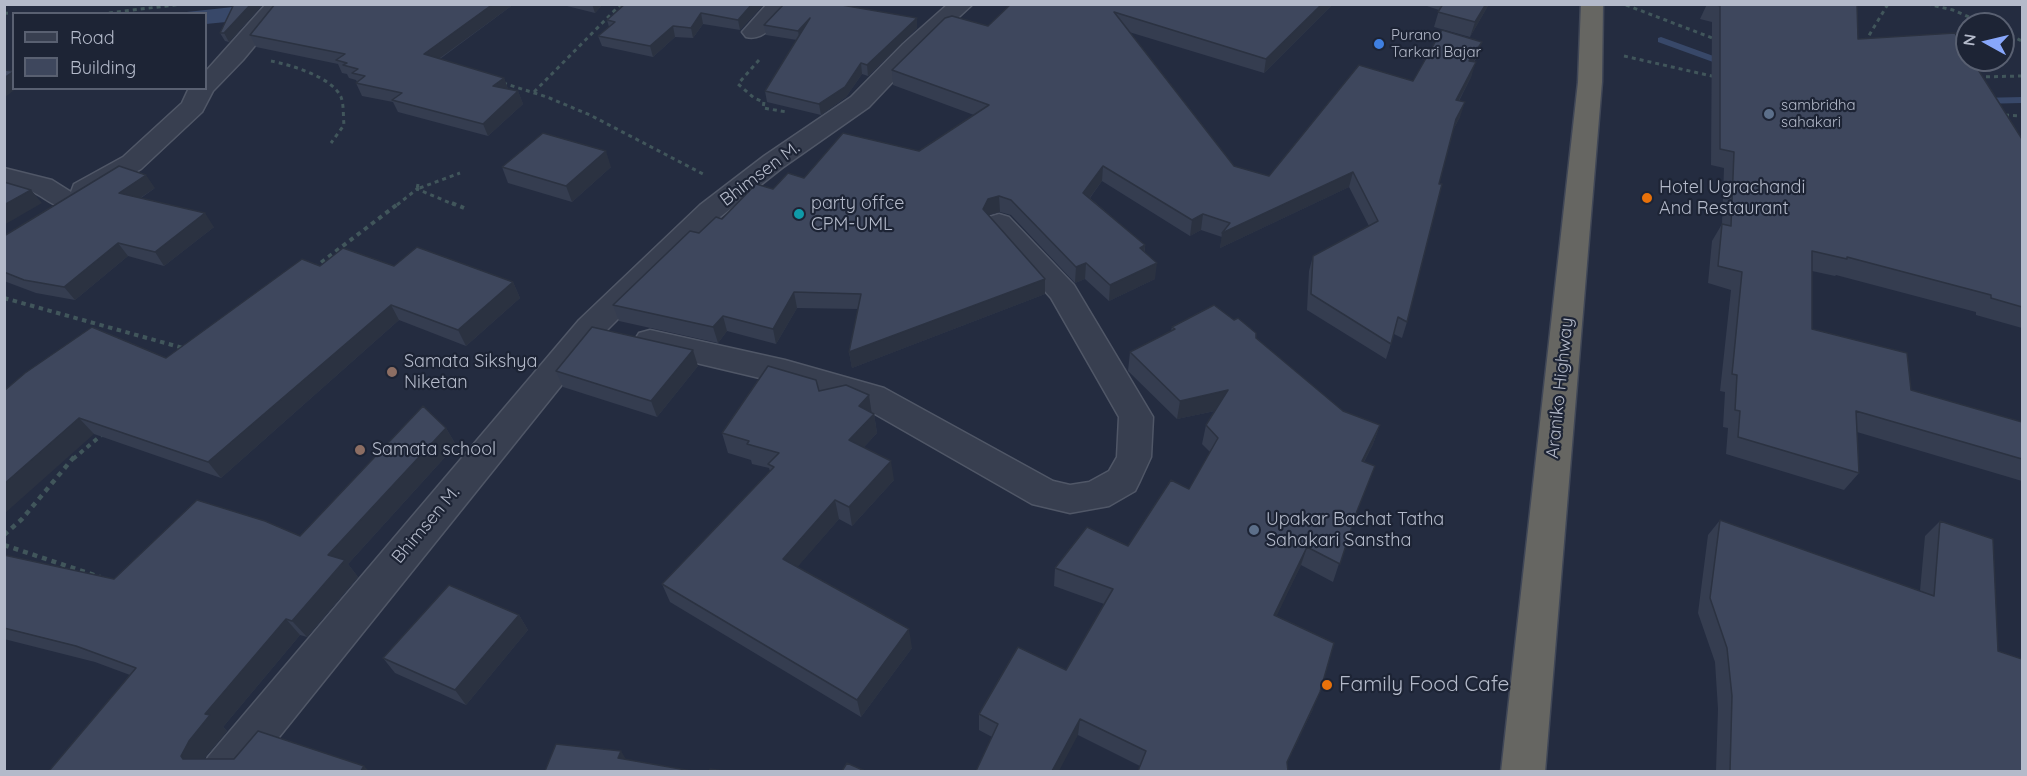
<!DOCTYPE html>
<style>
body{margin:0}
#map{position:relative;width:2027px;height:776px;overflow:hidden;background:#242c40;font-family:Quicksand,sans-serif}
canvas{display:block}
.frame{position:absolute;inset:0;border:6px solid #b4baca;pointer-events:none}
.legend{position:absolute;left:12px;top:12px;width:195px;height:78px;box-sizing:border-box;background:#1d2435;border:2px solid #596071;margin:0;padding:8px 10px;list-style:none;font-size:18px;color:#b4baca}
.legend li{display:flex;align-items:center;gap:12px;height:30px}
.legend b{width:30px;border:2px solid #596071}
.north{position:absolute;left:1955px;top:12px;width:60px;height:60px;box-sizing:border-box;background:#1d2435;border:2px solid #596071;border-radius:50%;rotate:278deg;font-size:16px;font-weight:700;line-height:24px;text-align:center;color:#b4baca}
.north::after{content:'';display:block;margin:auto;width:21px;height:27px;background:#88a7fb;clip-path:polygon(50% 0,100% 100%,50% 72%,0 100%)}
</style>
<div id="map">
<canvas width="2027" height="776"></canvas>
<div class="frame"></div>
<ul class="legend">
<li><b style="height:8px;background:#383f50"></b>Road</li>
<li><b style="height:16px;background:#3e475d"></b>Building</li>
</ul>
<div class="north">N</div>
</div>
<script>
const g = document.querySelector('canvas').getContext('2d');
g.lineJoin = 'round';
function fill(path, color) { g.fillStyle = color; g.fill(path, 'evenodd'); }
function trace(path, color, width, dash) { g.strokeStyle = color; g.lineWidth = width; g.lineCap = dash ? 'butt' : 'round'; g.setLineDash(dash || []); g.stroke(path); }
function label(font, color, halo, rows, align = 'center') {
  g.font = font + ' Quicksand,sans-serif'; g.lineWidth = 4.5; g.setLineDash([]); g.textBaseline = 'middle'; g.strokeStyle = halo; g.fillStyle = color; for (const [text, x, y, turn = 0] of rows) {
    g.save(); g.translate(x, y); g.rotate((+turn || 0) * Math.PI / 180); g.textAlign = isNaN(turn) ? turn : align; if (halo) g.strokeText(text, 0, 0); g.fillText(text, 0, 0); g.restore();
  }
}
fill(new Path2D(`
 M233,7L226,22L206,24V14H168Z`), '#384869');
fill(new Path2D(`
 M1661,37L1730,62L1732,64L1724,66L1658,42V38Z
 M2022,97V103L1979,104L1974,101L1979,98Z`), '#384869');
const minor = new Path2D(`
 M266,4L288,6L243,60L213,91L202,112L141,169L94,196L84,198L78,197L81,201L77,207C58,212 49,200 33,192C24,188 14,187 4,184V168L52,180L71,192L74,184L123,157L182,103L189,88H206V71Z
 M767,4H791C781,19 765,42 746,37L742,32Z
 M948,4H973L919,54L869,107L782,168L720,217L601,336L251,772H201L208,757L579,320L700,205L764,156L851,97L903,44Z
 M999,214L1009,217L1074,285L1153,417L1151,457L1140,481L1135,491L1109,506L1070,513L1032,504L861,406L785,384L650,352L639,349L634,341L639,333L650,330L785,360L884,388L1053,481L1070,485L1089,482L1109,471L1117,457L1119,417L1051,298L985,223L989,217Z`);
const trunk = new Path2D(`
 M1581,4H1603L1602,82L1545,772H1501L1578,82Z`);
trace(minor, '#505767', 3);
trace(trunk, '#404757', 3);
trace(new Path2D(`
 M1927,4L1953,10L1985,24
 M1626,5L1715,39
 M4,13L25,14
 M101,14L182,4
 M2003,32L2022,41
 M1865,42L1888,4
 M1624,56L1716,77
 M759,60L738,84L754,98L764,102L763,108L787,112
 M271,61C291,65 332,77 341,97C344,105 343,116 344,125L331,143
 M1978,77L2022,76
 M503,83L547,97L590,115L703,174
 M534,92L621,4
 M2005,115L2022,116
 M418,184L417,189L460,173
 M397,205L417,189L455,205`), '#41565b', 3, [4, 4]);
trace(new Path2D(`
 M452,203L464,208
 M314,268L399,203
 M4,298L183,348
 M73,459L104,433`), '#41565b', 4, [4.5, 4.5]);
trace(new Path2D(`
 M4,535L22,519L74,457
 M4,545L100,577`), '#41565b', 4.5, [5, 5]);
fill(minor, '#383f50');
fill(trunk, '#666662');
fill(new Path2D(`
 M234,4H263L229,42L225,41L220,33Z
 M275,4H514L440,59L504,78L508,89L518,91L523,104L488,136L398,112L393,102L362,96L356,83L357,82L356,80L349,78L347,74L342,73L338,64L256,47L250,35Z
 M559,4H603L595,13Z
 M764,4L740,30L703,24L693,38L675,37L653,57L602,46L598,36L609,27L607,20Z
 M1011,4H1333L1264,73L1129,32L1234,166L1269,176L1413,81L1477,57L1474,62L1471,77L1459,101L1460,117L1453,130L1439,184L1407,322L1402,338L1394,334L1386,359L1307,310L1309,271L1313,256L1369,226L1349,187L1220,248L1222,237L1201,230L1190,236L1102,181L1090,198L1145,245V252L1155,279L1109,301L1085,279L1075,283L1011,215L1000,212L988,215L1045,294L852,368L849,352L858,309L797,308L776,344L727,331L718,343L619,321L613,305L699,233L773,189L804,178L919,151L974,115L893,85L892,70L988,26Z
 M1421,4H1489L1470,37L1434,27L1439,10Z
 M1707,4H1857L1858,39L2022,139V328L1976,315V312L1836,275L1835,276L1812,271V329L1911,390L2022,422V481L1857,432L1859,473L1844,490L1726,454L1728,428L1723,427L1725,392L1720,391L1731,290L1708,283L1712,241L1722,224L1724,168L1711,165L1712,22L1700,19Z
 M782,7L917,28L868,76L862,74L846,97L821,115L767,102L765,91L797,40L766,35L764,25Z
 M502,167H611L572,202L508,183Z
 M155,188L141,198L214,227L164,266L128,256L75,300L36,293L4,281V236Z
 M320,266H394L513,282L520,298L466,346L399,320L221,478L94,434L4,391L166,358Z
 M1172,327L1256,338L1343,411L1380,425L1373,444L1364,462L1368,484L1354,518L1333,582L1301,565L1276,616L1313,709L1287,763L1140,766L1078,735L992,737L979,730V714L1066,670L1104,604L1054,586L1055,568L1128,546L1189,489L1210,452L1202,444L1206,425L1215,411L1177,419L1128,371L1130,352L1171,331Z
 M698,366L657,417L563,387L556,371Z
 M819,391L874,414L877,433L864,447L894,480L852,526L839,519L797,567L912,648L861,717L670,602L662,584L770,471L769,468L752,464L751,460L728,453L722,433Z
 M446,428L456,445L348,564L358,577L307,637L300,635L223,727L227,731L206,756L204,759L364,766L49,771L130,675L95,662L4,639V555L114,579L300,536Z
 M1720,520L1920,591L1925,536L1940,521L1998,651L2022,771H1716L1718,709L1715,662L1698,613L1708,535Z
 M519,615L528,630L466,705L395,673L383,658Z`), '#353d50');
fill(new Path2D(`
 M251,4H263L229,42L224,33Z
 M493,4H514L429,66L424,54Z
 M592,4H603L595,13Z
 M752,4H764L740,30L738,20Z
 M1322,4H1333L1264,73L1266,59Z
 M1486,4H1489L1470,37L1475,22Z
 M701,13L703,24L693,38L691,28Z
 M810,18L800,41L798,31Z
 M917,18V28L868,76L867,65Z
 M673,26L675,37L653,57L650,46Z
 M1482,42L1477,57L1464,75L1469,61Z
 M1476,62L1471,77L1451,115L1456,100Z
 M861,63L862,74L846,97L821,115L819,104Z
 M14,71V88H17L4,98V78Z
 M504,78L509,91L493,86Z
 M518,91L523,104L488,136L483,124Z
 M1465,102L1460,117L1451,134L1456,119Z
 M606,151L611,167L572,202L566,186Z
 M1103,166L1102,181L1082,208L1083,193Z
 M1353,172L1349,187L1220,248L1222,233Z
 M146,175L155,188L128,206L119,193Z
 M31,190L42,203L4,225V205Z
 M999,196L1000,212L988,215L983,209L988,199Z
 M205,213L214,227L164,266L155,252Z
 M1203,214L1201,230L1190,236L1192,220Z
 M118,243L128,256L75,300L64,287Z
 M1145,245L1144,260L1140,248Z
 M1086,263L1085,279L1075,283L1076,267Z
 M1157,263L1155,279L1109,301L1110,285Z
 M1045,279V294L852,368L849,352Z
 M513,282L520,298L466,346L458,330Z
 M794,292L797,308L776,344L773,329Z
 M391,305L399,320L221,478L208,462Z
 M723,316L727,331L718,343L713,327Z
 M693,350L698,366L657,417L651,401Z
 M1228,390L1224,409L1177,419L1180,401Z
 M869,395L872,415L859,406Z
 M874,414L877,433L853,459L849,440Z
 M79,418L94,434L4,514V484Z
 M1380,425L1373,444L1355,479L1362,461Z
 M446,428L456,445L348,564L358,577L307,637L292,621L328,555Z
 M891,461L894,480L852,526L849,507Z
 M835,500L839,519L788,578L783,559Z
 M1307,547L1301,565L1269,632L1274,615Z
 M519,615L528,630L466,705L455,690Z
 M286,619L300,635L223,727L227,731L206,756L199,771L183,759L181,756L189,741L205,714Z
 M909,629L912,648L861,717L857,700Z
 M1320,692L1313,709L1283,771L1287,762Z
 M1080,719L1078,735L1059,771H1052Z
 M621,751L630,766L618,758Z
 M364,766L369,771H361Z`), '#2b3241');
const building = new Path2D(`
 M234,4H251L224,33H220Z
 M275,4H493L424,54L504,78L493,86L518,91L483,124L392,100L402,93L356,83L365,76L352,73L358,69L343,65L347,63L336,60L345,54L250,35Z
 M625,4H752L738,20L701,13L691,28L673,26L650,46L598,36L615,22L607,20Z
 M784,4H836L917,18L867,65L861,63L845,87L819,104L765,91L810,18L798,31L764,25Z
 M1011,4H1322L1266,59L1114,12L1234,166L1269,176L1359,65L1413,81L1442,30L1482,42L1469,61L1476,62L1456,100L1465,102L1456,119L1439,184H1442L1407,322L1398,317L1391,344L1311,294L1313,256L1378,221L1353,172L1222,233L1230,223L1203,214L1192,220L1103,166L1083,193L1145,245L1140,248L1157,263L1110,285L1086,263L1076,267L1011,200L999,196L988,199L983,209L1045,279L849,352L861,294L794,292L773,329L723,316L713,327L613,305L690,231L699,233L716,217L722,219L756,184L773,189L788,173L804,178L843,133L919,151L989,105L892,70L945,18L952,16L988,26Z
 M1443,4H1486L1475,22L1438,12Z
 M1714,4H1857L1858,39L1955,33L1967,52V60H1972L2022,139V307L1991,298V295L1847,257V259L1812,251V329L1907,353L1911,390L2022,422V459L1856,411L1859,473L1738,437L1740,411L1735,410L1737,375L1732,374L1742,272L1718,266L1722,224L1731,226L1734,152L1720,149V6Z
 M4,70L14,71L4,78Z
 M543,133L606,151L566,186L502,167Z
 M119,166L146,175L119,193L205,213L155,252L118,243L64,287L24,280L4,272V236Z
 M4,182L31,190L4,205Z
 M417,247L513,282L458,330L391,305L208,462L79,418L4,484V391L25,373L92,327L166,358L302,259L320,266L343,248L394,266Z
 M1214,305L1234,320L1238,318L1256,333V338L1343,411L1380,425L1362,461L1375,466L1357,511L1340,564L1307,547L1274,615L1334,643L1320,692L1287,762L1288,771H1138L1146,751L1080,719L1052,771H976L998,724L979,714L1018,647L1066,670L1113,589L1055,568L1087,527L1128,546L1171,480L1189,489L1218,438L1206,425L1228,390L1180,401L1130,352L1175,329L1172,327Z
 M592,327L693,350L651,401L556,371Z
 M768,366L816,380L819,391L846,385L869,395L859,406L874,414L849,440L891,461L849,507L835,500L783,559L909,629L857,700L662,584L774,467L768,464L779,453L747,444L749,441L722,433Z
 M423,406L446,428L328,555L345,560L292,621L286,619L205,714L210,715L189,741L181,756L183,759H234L258,731L364,766L361,771H49L136,668L76,646L4,628V555L114,579L197,500L265,521L300,536Z
 M1720,520L1934,596L1940,521L1993,539L1998,651L2022,659V771H1730L1732,696L1727,648L1710,598Z
 M449,585L519,615L455,690L383,658Z
 M556,744L621,751L618,758L692,771H545Z
 M847,763L865,771H842Z
 M710,769L724,771H709Z`);
fill(building, '#3e475d');
trace(building, '#2b3241', 1.5);
for (const [x, y, r, color] of [
 [1379,44,6,"#3f7fe0"],
 [1769,114,6,"#5c6f8a"],
 [1647,198,6,"#e8710a"],
 [799,214,6,"#0f9aa8"],
 [392,372,6,"#8d6e63"],
 [360,450,6,"#8d6e63"],
 [1254,530,6,"#5c6f8a"],
 [1327,685,6,"#e8710a"]
]) { const dot = new Path2D(); dot.arc(x, y, r, 0, 2 * Math.PI); g.fillStyle = color; g.fill(dot); trace(dot, '#1d2435', 2); }
label('15px', '#b4baca', '#1d2435', [
 ["Purano",1391,35],
 ["Tarkari Bajar",1391,52],
 ["sambridha",1781,105],
 ["sahakari",1781,122]
], 'left');
label('18px', '#b4baca', '#1d2435', [
 ["Bhimsen M.",760,174,-37],
 ["Araniko Highway",1560,388,-84],
 ["Bhimsen M.",426,525,-50]
]);
label('18px', '#b4baca', '#1d2435', [
 ["Hotel Ugrachandi",1659,188],
 ["And Restaurant",1659,209],
 ["party offce",811,204],
 ["CPM-UML",811,225],
 ["Samata Sikshya",404,362],
 ["Niketan",404,383],
 ["Samata school",372,450],
 ["Upakar Bachat Tatha",1266,520],
 ["Sahakari Sanstha",1266,541]
], 'left');
label('21px', '#b4baca', '#1d2435', [
 ["Family Food Cafe",1339,685]
], 'left');
</script>
